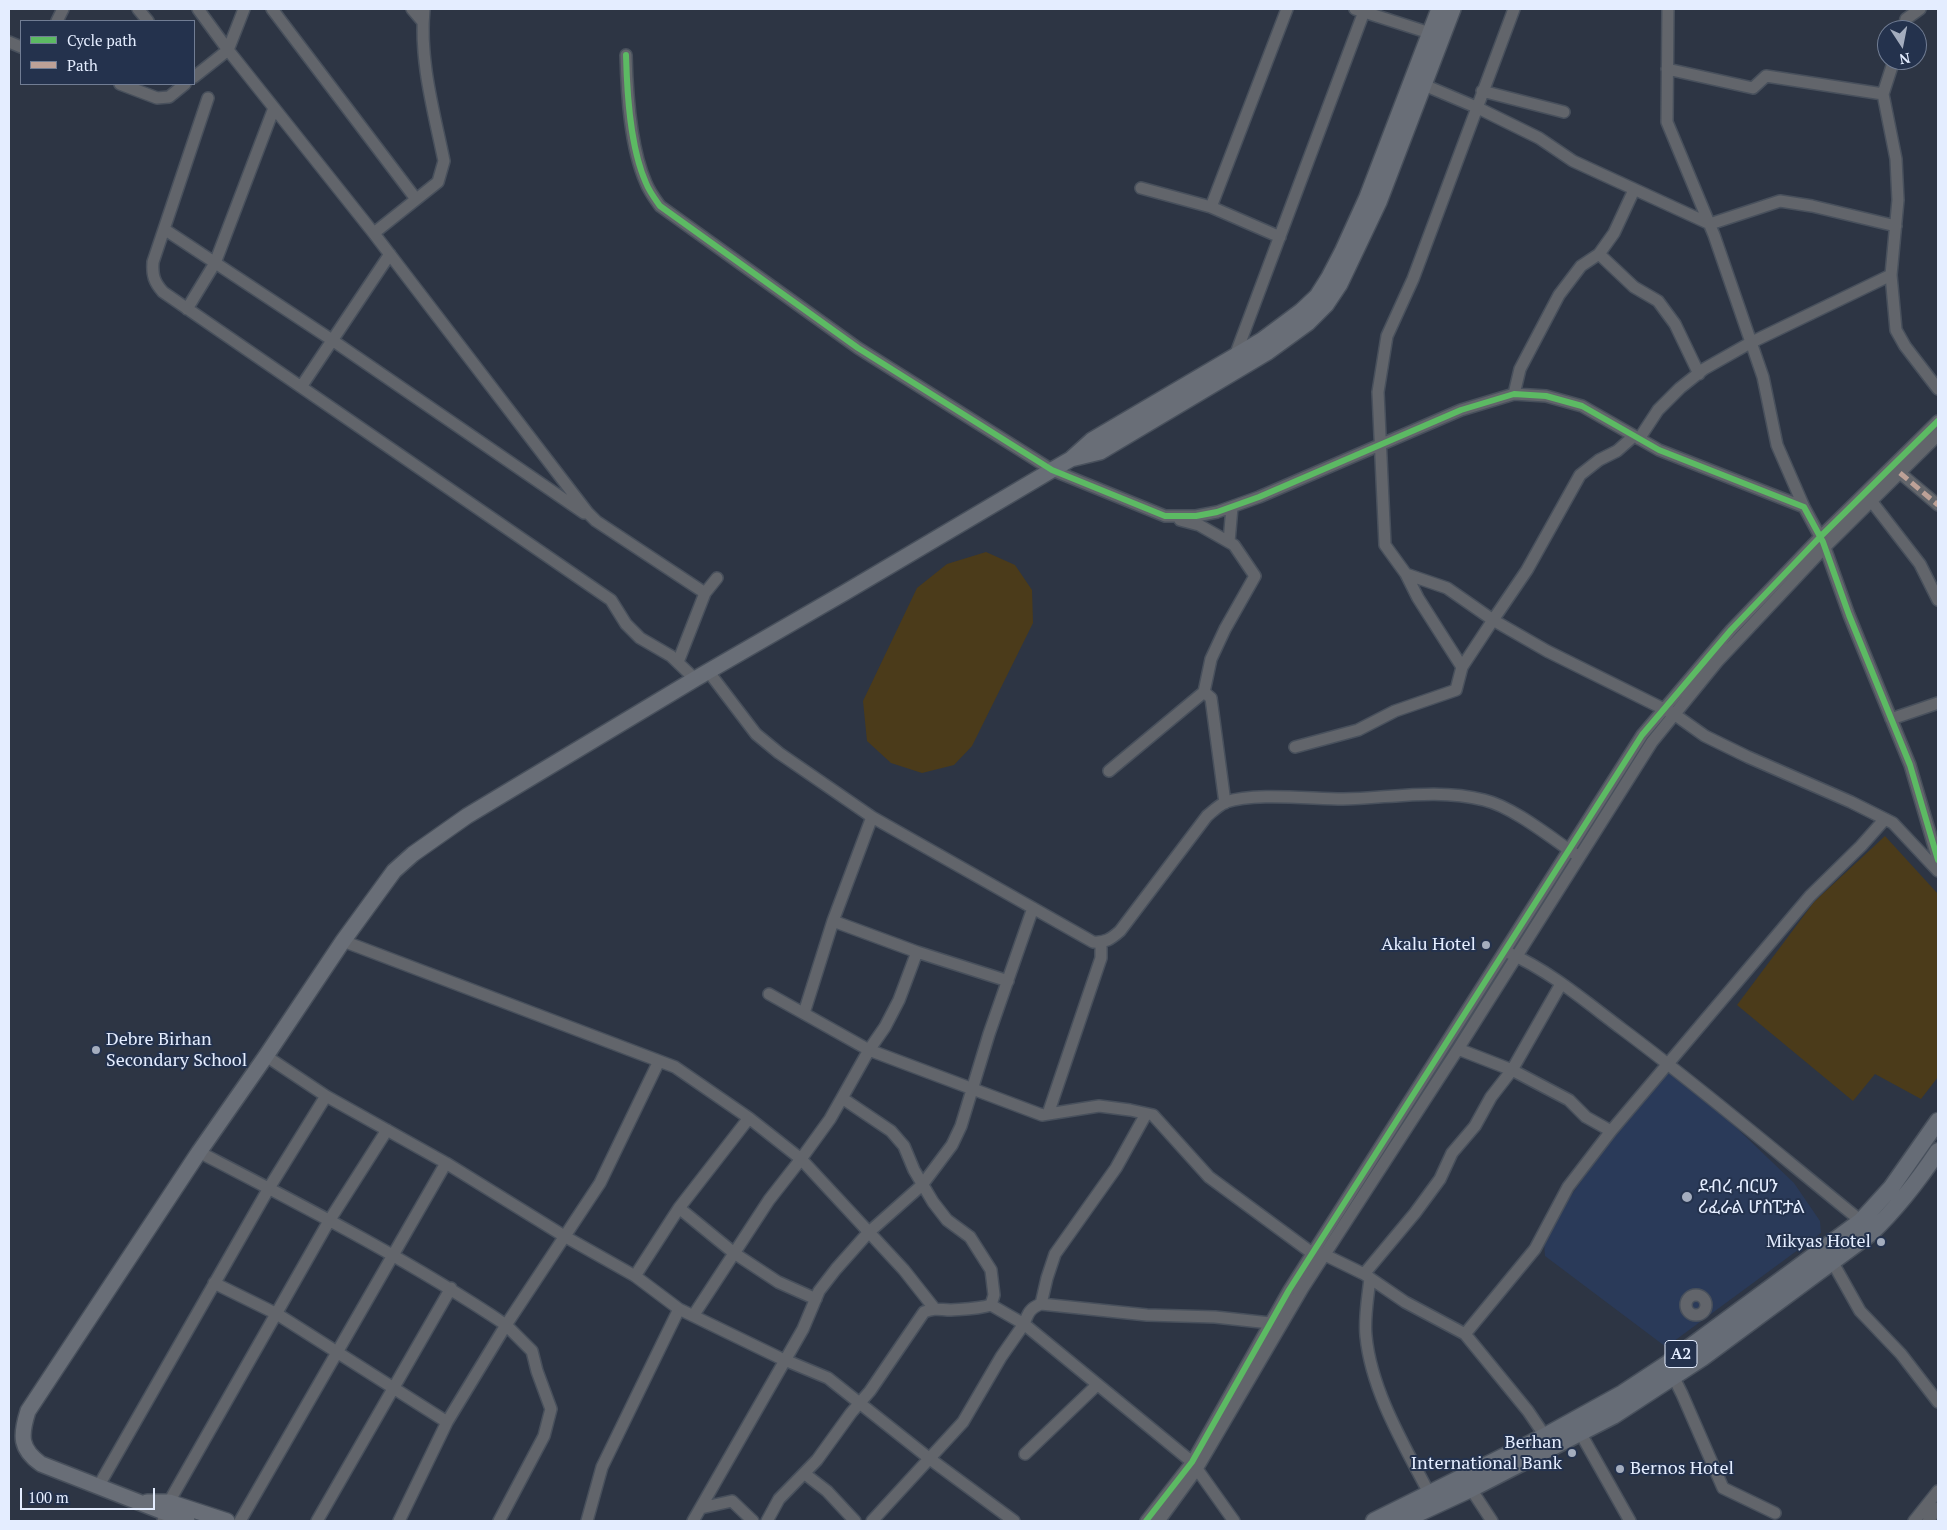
<!DOCTYPE html>
<meta charset="utf-8">
<style>
body{margin:0}
#map{position:relative;width:1947px;height:1530px;overflow:hidden;background:#2d3544;font-family:"PT Serif",serif}
canvas{display:block}
.frame{position:absolute;inset:0;border:10px solid #e4edff;pointer-events:none}
.legend{position:absolute;left:20px;top:20px;width:175px;height:65px;box-sizing:border-box;background:#24324d;border:1px solid #717d94;margin:0;padding:6px 9px;list-style:none;font-size:15px;color:#e4edff}
.legend li{display:flex;align-items:center;gap:10px;height:25px}
.legend b{width:25px;border:1px solid #717d94}
.north{position:absolute;left:1877px;top:20px;width:50px;height:50px;box-sizing:border-box;background:#24324d;border:1px solid #717d94;border-radius:50%;rotate:169deg;font-size:14px;font-weight:700;line-height:20px;text-align:center;color:#e4edff}
.north::after{content:'';display:block;margin:auto;width:18px;height:22px;background:#a4adbe;clip-path:polygon(50% 0,100% 100%,50% 72%,0 100%)}
.scale{position:absolute;left:20px;top:1488px;width:135px;height:22px;box-sizing:border-box;border:2px solid #e4edff;border-top:0;padding-left:6px;font-size:15px;line-height:18px;white-space:nowrap;color:#e4edff;-webkit-text-stroke:4px #24324d;paint-order:stroke}
</style>
<div id="map">
<canvas width="1947" height="1530"></canvas>
<div class="frame"></div>
<ul class="legend">
<li><b style="height:6px;background:#5cba63"></b>Cycle path</li>
<li><b style="height:6px;background:#bda197"></b>Path</li>
</ul>
<div class="north">N</div>
<div class="scale">100 m</div>
</div>
<script>
const g = document.querySelector('canvas').getContext('2d');
g.lineJoin = 'round';
function fill(path, color) { g.fillStyle = color; g.fill(path, 'evenodd'); }
function trace(path, color, width, dash) { g.strokeStyle = color; g.lineWidth = width; g.lineCap = dash ? 'butt' : 'round'; g.setLineDash(dash || []); g.stroke(path); }
function label(font, color, halo, rows, align = 'center') {
  g.font = font + ' "PT Serif","Noto Sans Ethiopic",serif'; g.lineWidth = 4; g.setLineDash([]); g.textBaseline = 'middle'; g.strokeStyle = halo; g.fillStyle = color; for (const [text, x, y, turn = 0] of rows) {
    g.save(); g.translate(x, y); g.rotate((+turn || 0) * Math.PI / 180); g.textAlign = isNaN(turn) ? turn : align; if (halo) g.strokeText(text, 0, 0); g.fillText(text, 0, 0); g.restore();
  }
}
fill(new Path2D(`
 M1669,1071L1723,1115L1794,1183L1820,1221L1821,1233L1666,1347L1545,1256L1544,1242L1561,1210L1598,1157Z`), '#2a3a59');
fill(new Path2D(`
 M986,552L1015,565L1032,590L1033,623L972,746L954,765L922,773L891,763L867,741L863,701L917,588L947,564Z
 M1885,836L1938,894V1077L1921,1099L1875,1074L1853,1101L1737,1005L1814,902Z`), '#4b3b1a');
const minor = new Path2D(`
 M138,9L148,21
 M198,9L228,50L372,231L588,513L596,521L705,593
 M272,9L416,199
 M412,9L423,22
 M1355,9L1436,35
 M1668,9L1667,122L1714,235L1763,377L1777,445L1804,507
 M57,21L63,9
 M1903,30L1906,19L1920,9
 M9,42L21,47
 M626,55C627,94 630,147 646,183C649,191 655,199 660,206L858,348L1052,470L1165,516H1196L1217,512L1259,497L1461,410L1514,394L1546,396L1582,406L1659,450L1804,507L1823,542L1849,615L1910,765L1938,860
 M1667,69L1753,88L1766,76L1883,94L1894,60
 M194,77L228,50L244,9
 M1417,82L1476,107L1539,138L1573,161L1710,224L1780,201L1812,206L1896,226
 M120,84L157,98L169,97L185,84
 M1482,91L1564,112
 M1883,94L1896,159L1898,200L1891,275
 M208,98L153,262C152,275 154,282 163,292L611,600L626,624L640,638L671,656L695,679
 M1141,188L1211,207L1280,237
 M1634,190L1614,233L1599,254L1634,287L1658,301L1675,324L1699,374
 M1211,207L1287,9
 M164,229L332,340L584,513
 M374,233L438,182L444,161C434,112 419,60 424,9
 M187,309L215,263L274,108
 M1236,358L1235,356L1365,9
 M301,387L390,254
 M1514,394L1520,369L1559,295L1581,266L1599,254
 M1634,436L1617,451L1599,460L1580,475L1527,570L1493,620L1547,651L1674,714L1705,736L1748,757L1851,802L1893,823L1938,871
 M1639,439L1658,410L1680,388L1704,369L1750,343L1891,275L1896,330L1905,346L1938,389
 M1900,473L1938,505
 M1872,502L1920,564L1938,600
 M1229,542L1232,507
 M1406,574L1418,598L1462,667L1493,620L1447,588L1406,574L1385,545L1378,392L1387,336L1413,279L1514,9
 M678,662L705,593L717,578
 M708,671L756,734L779,753L872,817L1093,942C1105,943 1111,939 1120,931L1207,816C1213,811 1219,805 1226,802C1254,792 1312,799 1343,799C1390,798 1438,788 1484,800C1513,807 1550,837 1575,854
 M1204,692L1211,698L1225,803
 M1891,719L1938,703
 M1295,747L1358,730L1395,711L1456,690L1462,667
 M1109,771L1204,692L1211,659L1225,629L1255,576L1234,545L1199,525L1180,520
 M833,921L917,952L1008,981
 M343,941L675,1067L749,1118L801,1159L769,1200L693,1316
 M1509,953C1550,971 1586,1002 1622,1029C1704,1090 1782,1157 1861,1221
 M769,994L869,1050L1042,1115L1099,1106L1130,1110L1153,1115L1209,1177L1312,1253L1325,1255L1364,1274L1405,1302L1465,1334L1528,1411L1545,1436
 M804,1013L833,921L872,817
 M1458,1049L1512,1070L1569,1100L1586,1117L1611,1131L1810,896L1861,846L1885,819
 M266,1056L326,1096L446,1163L564,1236L635,1276L679,1309L780,1358L828,1378L930,1459L1014,1521
 M842,1098L869,1050L885,1027L899,1000L917,952
 M1048,1114L1101,958V943
 M199,1152C303,1206 409,1260 506,1325L600,1183L659,1061
 M679,1208L734,1253L778,1282L816,1299
 M1833,1263L1860,1311L1901,1354L1938,1402
 M1364,1274L1415,1213L1440,1179L1452,1153L1475,1126L1491,1097L1512,1070L1561,984
 M635,1276L679,1208L749,1118
 M1370,1278C1368,1297 1364,1318 1366,1336C1371,1390 1404,1445 1429,1493
 M214,1283L277,1314L447,1422
 M1686 1305a10 10 0 1 1 20 0a10 10 0 1 1-20 0Z
 M1041,1304L1047,1278L1055,1254L1116,1168L1146,1114
 M1465,1334L1535,1249L1568,1187L1611,1131
 M1670,1370L1682,1394L1723,1488L1775,1513
 M1577,1427L1630,1521
 M1025,1454L1097,1385
 M805,1474L827,1491L855,1521
 M98,1487L269,1188L326,1096
 M1471,1489L1492,1521
 M701,1508L732,1501L753,1521
 M163,1521L169,1502L329,1221L387,1130
 M240,1521L446,1163
 M317,1521L451,1288
 M399,1521L447,1422L506,1325L532,1351L537,1371L551,1409L544,1436L499,1521
 M587,1521L602,1467L679,1309
 M693,1521L803,1329L819,1291L836,1269L868,1233L922,1185L952,1145L961,1126L989,1034L1033,908
 M767,1521L779,1499L817,1460L851,1413L870,1391L924,1312C936,1307 940,1310 951,1310C965,1309 978,1309 991,1305L994,1295L991,1270L970,1237L947,1220L933,1202L914,1170L904,1146L891,1131L842,1098L830,1119L801,1159L904,1270L934,1308
 M872,1521L963,1422L1001,1357L1024,1324L991,1305
 M1146,1521L1192,1462L1289,1290L1642,735L1731,630L1820,537L1938,421
 M1159,1521L1197,1469L1303,1288L1458,1049L1652,742L1717,662L1825,547L1938,435
 M1234,1521L1192,1462L1024,1324C1028,1313 1030,1308 1041,1304L1147,1315L1215,1317L1270,1323
 M1914,1521L1938,1491
 M1928,1521L1938,1508`);
const major = new Path2D(`
 M1072,458L1092,440L1262,340L1301,311L1317,296L1329,277L1342,252L1367,197L1439,9
 M147,1502H169L227,1521
 M187,1521L41,1464C20,1449 20,1436 28,1411L199,1152L266,1056L343,941L394,871L413,854L467,816L695,679L844,593L1052,470L1071,459L1100,452L1268,352L1308,323L1326,305L1340,284L1379,202L1453,9`);
const highway = new Path2D(`
 M1374,1521L1545,1436L1623,1393L1667,1364L1861,1221L1891,1188L1938,1121
 M1402,1521L1471,1489L1613,1416L1702,1358L1871,1233C1897,1208 1918,1181 1938,1151`);
trace(minor, '#48505c', 14);
trace(major, '#48505c', 18);
trace(highway, '#48505c', 19);
trace(minor, '#62656b', 11);
trace(major, '#696e77', 15);
trace(highway, '#666c76', 16);
trace(new Path2D(`
 M1900,473L1938,505`), '#bda197', 5, [10, 5]);
trace(new Path2D(`
 M626,55C627,94 630,147 646,183C649,191 655,199 660,206L858,348L1052,470L1165,516H1196L1217,512L1259,497L1461,410L1514,394L1546,396L1582,406L1659,450L1804,507L1823,542L1849,615L1910,765L1938,860
 M1146,1521L1192,1462L1289,1290L1642,735L1731,630L1820,537L1938,421`), '#5cba63', 6);
for (const [x, y, r, color] of [
 [1486,945,5,"#a4adbe"],
 [96,1050,5,"#a4adbe"],
 [1687,1197,6,"#a4adbe"],
 [1881,1242,5,"#a4adbe"],
 [1572,1453,5,"#a4adbe"],
 [1620,1469,5,"#a4adbe"]
]) { const dot = new Path2D(); dot.arc(x, y, r, 0, 2 * Math.PI); g.fillStyle = color; g.fill(dot); trace(dot, '#24324d', 2); }
for (const [x, y, w] of [
 [1681,1354,32]
]) { const box = new Path2D(); box.roundRect(x - w / 2, y - 13.5, w, 27, 4); g.fillStyle = '#24324d'; g.fill(box); trace(box, '#e4edff', 1); }
label('bold 16px', '#e4edff', null, [
 ["A2",1681,1354]
]);
label('18px', '#e4edff', '#24324d', [
 ["Akalu Hotel",1476,945],
 ["Debre Birhan",106,1040,"left"],
 ["Secondary School",106,1061,"left"],
 ["ደብረ ብርሀን",1698,1187,"left"],
 ["ሪፈራል ሆስፒታል",1698,1208,"left"],
 ["Mikyas Hotel",1871,1242],
 ["Berhan",1562,1443],
 ["International Bank",1562,1464],
 ["Bernos Hotel",1630,1469,"left"]
], 'right');
</script>
